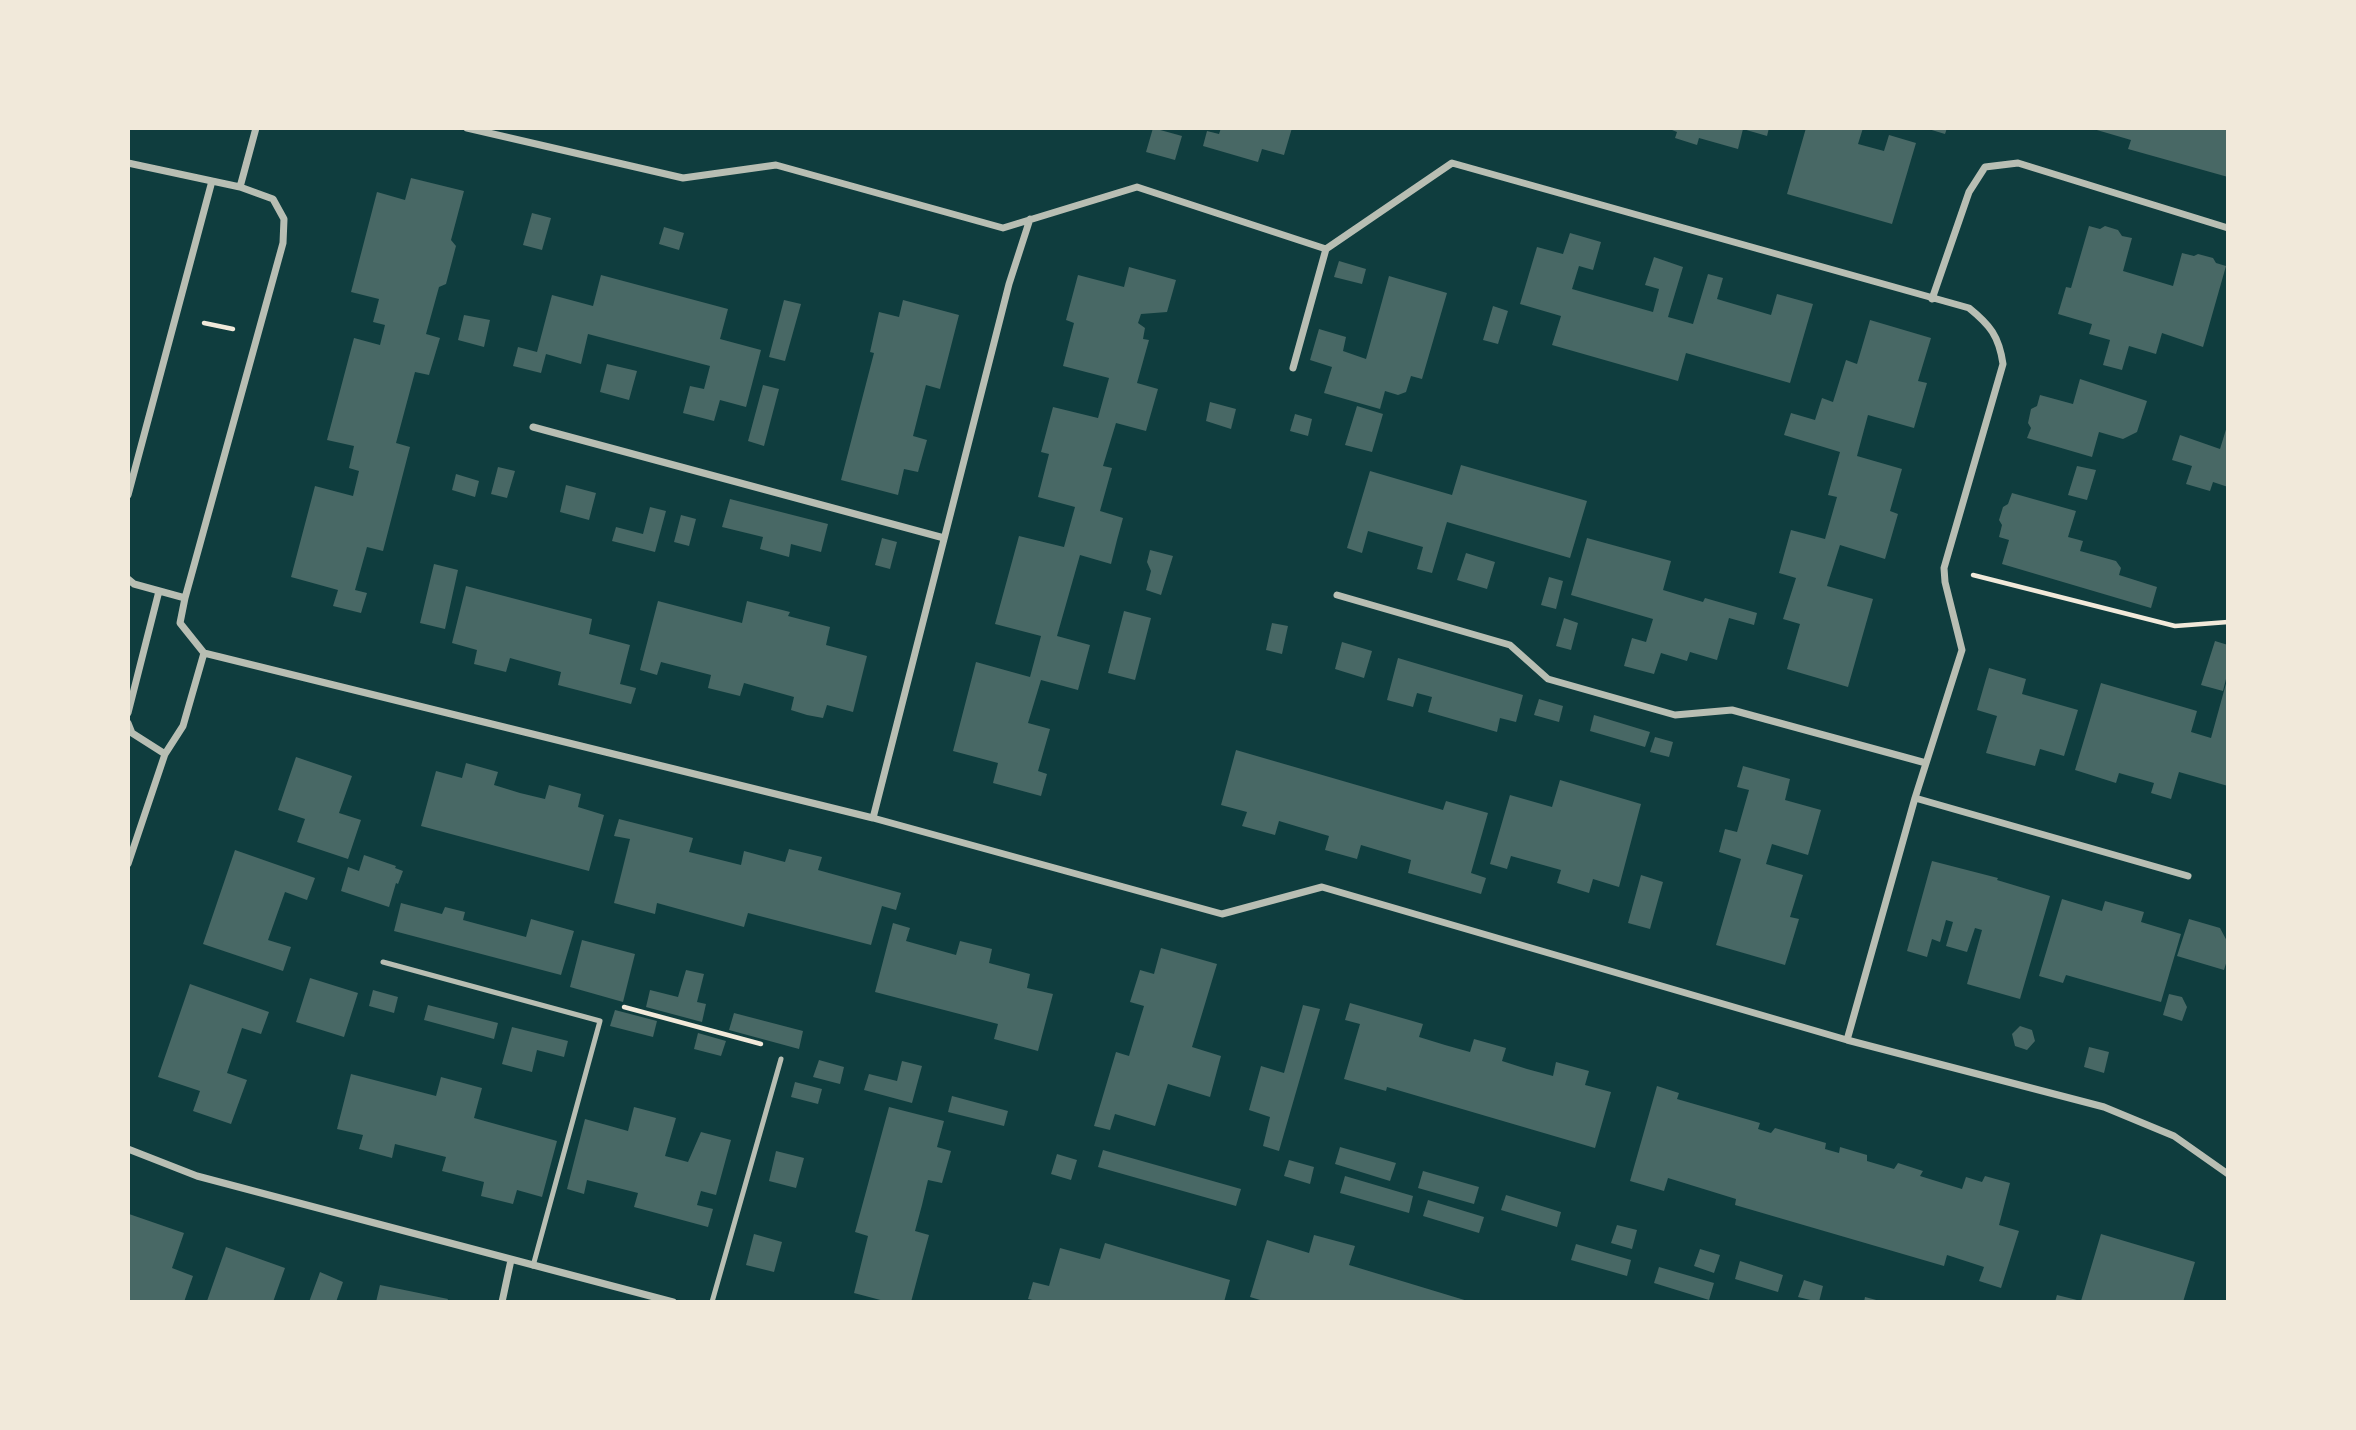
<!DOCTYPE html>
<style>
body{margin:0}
#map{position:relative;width:2356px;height:1430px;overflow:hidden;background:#0f3d3e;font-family:"Fira Sans Condensed",sans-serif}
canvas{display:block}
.frame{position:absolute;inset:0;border:130px solid #f1e9da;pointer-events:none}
</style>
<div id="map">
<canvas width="2356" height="1430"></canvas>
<div class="frame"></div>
</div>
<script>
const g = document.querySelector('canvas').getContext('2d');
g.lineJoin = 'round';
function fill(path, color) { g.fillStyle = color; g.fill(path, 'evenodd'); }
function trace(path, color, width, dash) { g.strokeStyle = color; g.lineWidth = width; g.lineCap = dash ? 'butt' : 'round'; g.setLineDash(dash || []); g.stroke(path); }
fill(new Path2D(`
 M1153,128L1182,136L1175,160L1146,152Z
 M1221,128H1292L1284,155L1262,149L1258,162L1203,146L1207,131L1219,134Z
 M1667,128H1769L1767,136L1743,129L1738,149L1699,138L1697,145L1675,138L1677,132Z
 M1806,128H1863L1858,144L1884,151L1889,135L1916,143L1892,224L1787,194Z
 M1925,128H1947L1945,134Z
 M2090,128H2228V177L2128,149L2131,140Z
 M411,178L464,191L451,240L456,246L446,284L439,287L426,334L440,338L429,375L415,372L396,443L410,447L383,551L367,547L355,590L367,593L361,613L333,606L338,590L291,577L315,486L353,496L359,471L349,468L354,446L327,440L354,338L380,345L385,325L373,322L379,299L351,292L377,192L405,200Z
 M532,213L551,218L542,250L523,245Z
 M2089,226L2100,229L2105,226L2118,230L2122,236L2132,238L2123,271L2173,286L2182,253L2194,256L2198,254L2213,258L2216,263L2226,266L2203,347L2162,333L2156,354L2129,346L2122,370L2103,365L2110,340L2089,334L2092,324L2058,314L2066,287L2071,288Z
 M664,227L684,233L679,250L659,244Z
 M1570,233L1601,242L1593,270L1579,266L1572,289L1653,312L1659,289L1645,285L1654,257L1683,267L1668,317L1693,324L1708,274L1723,278L1717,299L1771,315L1777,294L1813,304L1790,383L1686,353L1678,381L1552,345L1561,316L1520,304L1537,247L1563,254Z
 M1339,261L1366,269L1362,284L1334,277Z
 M1129,267L1176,280L1167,312L1141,314L1138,323L1145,328L1143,339L1149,340L1137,383L1158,389L1146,431L1116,423L1103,466L1112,468L1100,511L1123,518L1117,540L1111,564L1080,555L1057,636L1090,645L1078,690L1041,680L1028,723L1050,729L1038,771L1047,774L1041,796L993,783L998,763L953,751L976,662L1030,677L1041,636L995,624L1019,536L1064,547L1075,507L1038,497L1049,454L1041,452L1053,407L1098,418L1109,378L1063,366L1074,323L1066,320L1078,275L1124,287Z
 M601,275L728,309L720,339L761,350L746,407L720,400L714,421L683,413L690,386L704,389L710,366L588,334L581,364L546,354L541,373L513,366L518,347L537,352L552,295L593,306Z
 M1389,276L1447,293L1422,379L1411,376L1406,392L1398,395L1385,391L1380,409L1324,393L1332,367L1310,360L1319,329L1346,337L1343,351L1366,359Z
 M784,300L801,304L785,361L769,357Z
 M903,300L959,315L940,389L926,385L913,436L927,440L918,472L904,469L898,495L841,480L874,353L870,352L879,312L899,317Z
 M1493,306L1508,311L1498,344L1483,340Z
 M464,315L490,320L484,347L458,340Z
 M1870,320L1931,338L1918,381L1927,383L1914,428L1868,415L1857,456L1902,469L1890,511L1898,514L1885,559L1840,545L1827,586L1873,599L1848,687L1787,669L1800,624L1783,619L1796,578L1779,573L1791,530L1825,539L1837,497L1828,495L1840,452L1784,435L1791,413L1815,420L1822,398L1833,402L1846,360L1857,364Z
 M607,364L637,371L629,400L600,392Z
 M2080,379L2147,401L2137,432L2123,439L2099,432L2092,457L2027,438L2031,428L2028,423L2031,409L2037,406L2040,395L2073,404Z
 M763,385L779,389L764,446L748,441Z
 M1210,402L1236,409L1231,429L1206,421Z
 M1357,406L1383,414L1372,452L1345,445Z
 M1295,414L1312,419L1308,436L1290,431Z
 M2228,423V487L2213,482L2210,491L2186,484L2192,466L2172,460L2180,435L2220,449Z
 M1461,465L1587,501L1570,558L1447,522L1432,573L1417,569L1423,547L1368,531L1362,553L1347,548L1370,471L1452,495Z
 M2077,466L2096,470L2087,500L2068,495Z
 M498,467L515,471L507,498L491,494Z
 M456,474L479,481L475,497L452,490Z
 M566,485L596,493L589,520L560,512Z
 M2012,493L2076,511L2068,537L2083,541L2080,551L2116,561L2121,568L2119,575L2157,587L2151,608L2002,564L2009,540L1999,537L2002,525L1999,520L2003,507L2008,504Z
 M730,499L828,524L821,552L791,544L789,557L760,549L763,537L722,527Z
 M650,507L666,511L655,552L612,541L616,527L643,534Z
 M681,515L696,519L689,546L674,542Z
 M882,538L897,542L890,569L875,565Z
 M1587,538L1671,561L1663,590L1703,602L1705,598L1757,613L1754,625L1729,618L1717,660L1690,652L1687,661L1661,653L1654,674L1624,666L1632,638L1646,642L1653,619L1571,595Z
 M1150,550L1173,556L1161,595L1146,590L1151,571L1147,562Z
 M1466,553L1495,562L1487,589L1457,580Z
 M434,564L458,570L445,629L420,623Z
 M1549,577L1563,581L1556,609L1541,605Z
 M466,586L592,619L589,634L630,645L620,684L636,688L631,704L558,685L561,672L510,658L506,672L474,664L477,650L452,643Z
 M658,601L742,623L747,601L790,612L788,616L830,627L826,645L867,656L853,712L827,705L823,718L807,715L791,710L794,697L744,683L740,696L708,688L711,675L661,662L657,675L640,670Z
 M1124,611L1151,618L1135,680L1108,673Z
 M1564,618L1578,623L1571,650L1556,646Z
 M1272,623L1288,626L1282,654L1266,650Z
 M2215,641L2228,645V671L2223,691L2201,685Z
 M1342,642L1372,651L1364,678L1335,669Z
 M1398,658L1523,695L1516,722L1500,718L1497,732L1428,712L1432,697L1417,693L1413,707L1387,700Z
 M1989,668L2026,679L2022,694L2078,710L2064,756L2040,749L2035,766L1986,753L1997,716L1977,710Z
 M2227,680L2228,786L2179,772L2171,799L2151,793L2154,783L2119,773L2116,783L2075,770L2101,683L2197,711L2191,732L2211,738Z
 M1539,699L1563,706L1559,722L1534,715Z
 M1594,715L1650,732L1645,747L1590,731Z
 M1655,737L1673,742L1669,757L1650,752Z
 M1236,750L1443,810L1446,801L1488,813L1471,873L1486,878L1481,894L1408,873L1411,860L1361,845L1357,859L1325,850L1329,836L1279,821L1275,835L1242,826L1247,812L1221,805Z
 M296,757L352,776L339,813L361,820L348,859L297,842L305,819L278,810Z
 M466,763L498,772L494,785L520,793L545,799L549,785L581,794L578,807L604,815L589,871L421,826L436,771L462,778Z
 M1743,766L1790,779L1785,800L1821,810L1808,855L1772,844L1766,864L1803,875L1790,917L1799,919L1785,965L1716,945L1741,859L1719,852L1725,829L1737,832L1749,790L1737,787Z
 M1560,780L1641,804L1619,887L1593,879L1589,893L1557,883L1561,870L1511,856L1507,869L1490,864L1510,795L1552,807Z
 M619,819L693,838L689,852L741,865L744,851L785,862L789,849L822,857L818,870L901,893L896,910L882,906L871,945L748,913L744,927L657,903L655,914L614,903L630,839L614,836Z
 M235,850L315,878L307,900L285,892L268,940L291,947L283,971L203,944Z
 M364,855L396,866L395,868L403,871L398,884L396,883L389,907L341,891L348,867L359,871Z
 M1932,861L1998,878L1997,880L2050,896L2020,999L1967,984L1982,930L1975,928L1967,952L1946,946L1953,922L1946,920L1940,942L1932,939L1927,957L1907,951Z
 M1641,875L1663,882L1650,929L1628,923Z
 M2062,899L2102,911L2105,901L2144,912L2141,922L2181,934L2161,1002L2066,975L2063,983L2039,976Z
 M401,903L442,914L445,907L465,912L463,920L526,937L531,919L574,931L561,975L394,931Z
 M2189,919L2220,928L2228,943V957L2224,970L2177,956Z
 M893,923L910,928L906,941L956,955L960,941L992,949L989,963L1030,974L1027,988L1053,994L1038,1051L994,1039L998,1024L875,992Z
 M582,940L635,954L623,1002L570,987Z
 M1161,948L1217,964L1192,1047L1221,1056L1210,1097L1168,1084L1155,1126L1115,1114L1110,1130L1094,1126L1116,1052L1129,1056L1144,1006L1130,1002L1140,970L1154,974Z
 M686,970L704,974L697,1002L706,1004L702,1022L646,1007L650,990L678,997Z
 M310,978L358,993L344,1037L296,1022Z
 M190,984L269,1012L261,1034L242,1028L227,1073L247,1080L231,1124L193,1111L200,1091L158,1077Z
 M373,990L398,997L394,1013L369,1006Z
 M2169,994L2182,997L2187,1007L2182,1021L2163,1015Z
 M1350,1003L1423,1024L1419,1037L1445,1045L1470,1052L1474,1039L1506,1048L1502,1061L1527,1069L1553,1076L1556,1062L1589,1071L1585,1085L1611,1092L1595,1148L1387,1087L1386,1091L1344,1079L1360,1024L1345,1020Z
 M428,1005L498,1023L494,1039L424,1020Z
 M1303,1005L1320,1009L1279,1151L1263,1146L1270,1117L1249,1110L1261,1066L1284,1073Z
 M615,1010L657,1021L653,1037L610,1026Z
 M734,1013L803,1031L799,1049L729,1030Z
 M2020,1026L2032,1030L2035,1041L2027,1050L2015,1046L2012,1034Z
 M512,1027L568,1041L564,1057L537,1050L532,1072L502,1064Z
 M698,1033L726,1041L721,1056L694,1049Z
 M2089,1047L2109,1052L2104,1073L2084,1067Z
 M819,1060L844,1067L840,1084L813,1077Z
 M902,1061L922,1066L912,1103L864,1090L869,1074L897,1081Z
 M351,1074L436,1096L441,1077L482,1088L474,1118L557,1141L542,1197L517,1190L513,1204L481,1196L484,1182L442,1171L446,1157L395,1144L392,1158L359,1149L363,1135L337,1129Z
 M795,1082L822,1089L818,1104L791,1097Z
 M1657,1086L1679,1093L1677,1099L1760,1123L1758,1129L1771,1133L1775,1128L1826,1143L1825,1149L1839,1153L1840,1147L1867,1155V1161L1894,1169L1898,1163L1923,1171L1920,1176L1962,1189L1966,1177L1982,1182L1985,1176L2010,1183L1999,1225L2019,1231L2001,1288L1979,1281L1984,1267L1947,1255L1944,1266L1735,1205L1736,1199L1668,1178L1664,1191L1630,1181Z
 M952,1096L1008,1111L1004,1126L948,1112Z
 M634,1107L676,1118L665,1156L688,1162L701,1132L731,1140L716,1195L701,1191L697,1205L713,1209L708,1227L634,1207L638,1193L587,1180L584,1194L567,1189L585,1119L628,1131Z
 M889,1107L944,1121L937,1147L951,1151L942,1183L928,1180L922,1205L915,1231L929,1235L911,1302H888L854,1293L868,1236L855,1232Z
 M1340,1147L1396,1163L1390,1181L1335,1164Z
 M1103,1150L1241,1189L1236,1206L1098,1167Z
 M776,1151L804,1158L796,1188L769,1181Z
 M1057,1154L1077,1160L1071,1180L1051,1174Z
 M1289,1160L1314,1167L1310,1184L1284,1176Z
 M1423,1171L1479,1187L1474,1204L1418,1188Z
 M1345,1176L1413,1196L1409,1213L1340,1193Z
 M1506,1195L1561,1212L1557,1227L1501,1210Z
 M1428,1200L1484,1217L1479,1233L1423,1216Z
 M129,1214L184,1233L172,1268L193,1276L184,1302H128Z
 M1617,1225L1637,1230L1632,1249L1611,1243Z
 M754,1234L782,1242L774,1272L746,1265Z
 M2101,1234L2195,1262L2183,1302H2120L2111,1300L2110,1302H2055L2057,1295L2081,1301Z
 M1314,1235L1355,1246L1349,1265L1471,1302H1267L1250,1297L1267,1240L1309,1253Z
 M1105,1243L1230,1280L1224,1302H1041L1028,1299L1033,1282L1049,1286L1060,1248L1100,1259Z
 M1576,1244L1631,1260L1627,1276L1571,1260Z
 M226,1247L285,1268L273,1302L207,1301Z
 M1700,1249L1720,1255L1714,1273L1694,1266Z
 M1740,1261L1783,1275L1778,1292L1735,1279Z
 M1659,1267L1714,1283L1709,1300L1654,1283Z
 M320,1272L343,1282L336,1302H309Z
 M1804,1280L1823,1286L1819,1302L1798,1297Z
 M380,1285L448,1299L447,1302H376Z
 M1865,1297L1880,1301V1302H1864Z`), '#486865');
trace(new Path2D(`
 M204,323L233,329
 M1973,575L2175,626L2228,622
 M624,1007L761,1044`), '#f1e9da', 4.5);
trace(new Path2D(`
 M383,962L600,1021L533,1266
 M712,1302L781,1059`), '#b8beb3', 5);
trace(new Path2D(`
 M467,128L683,178L776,165L1003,228L1137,187L1326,249L1452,163L1969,308C1990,325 1999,336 2003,364L1944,568L1945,582L1962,650L1915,798L1847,1040
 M128,163L240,187L273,199L284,219L283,243L185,598L180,623L204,653
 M240,187L256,128
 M1932,299L1969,192L1985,167L2018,163L2228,228
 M1293,368L1326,249
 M533,427L944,538
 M128,495L212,181
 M128,579L134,584L185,598
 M1337,595L1510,645L1548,679L1675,715L1732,710L1926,763
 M204,653L873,818L1222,914L1322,887L1847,1040L2104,1107L2174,1136L2228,1174
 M128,713L159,591
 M128,723L132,733L165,754
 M1915,798L2188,876
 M873,818L1009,284L1030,219
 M128,864L165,754L183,726L204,653
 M128,1149L197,1176L673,1302
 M502,1302L511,1260`), '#b8beb3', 7);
</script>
